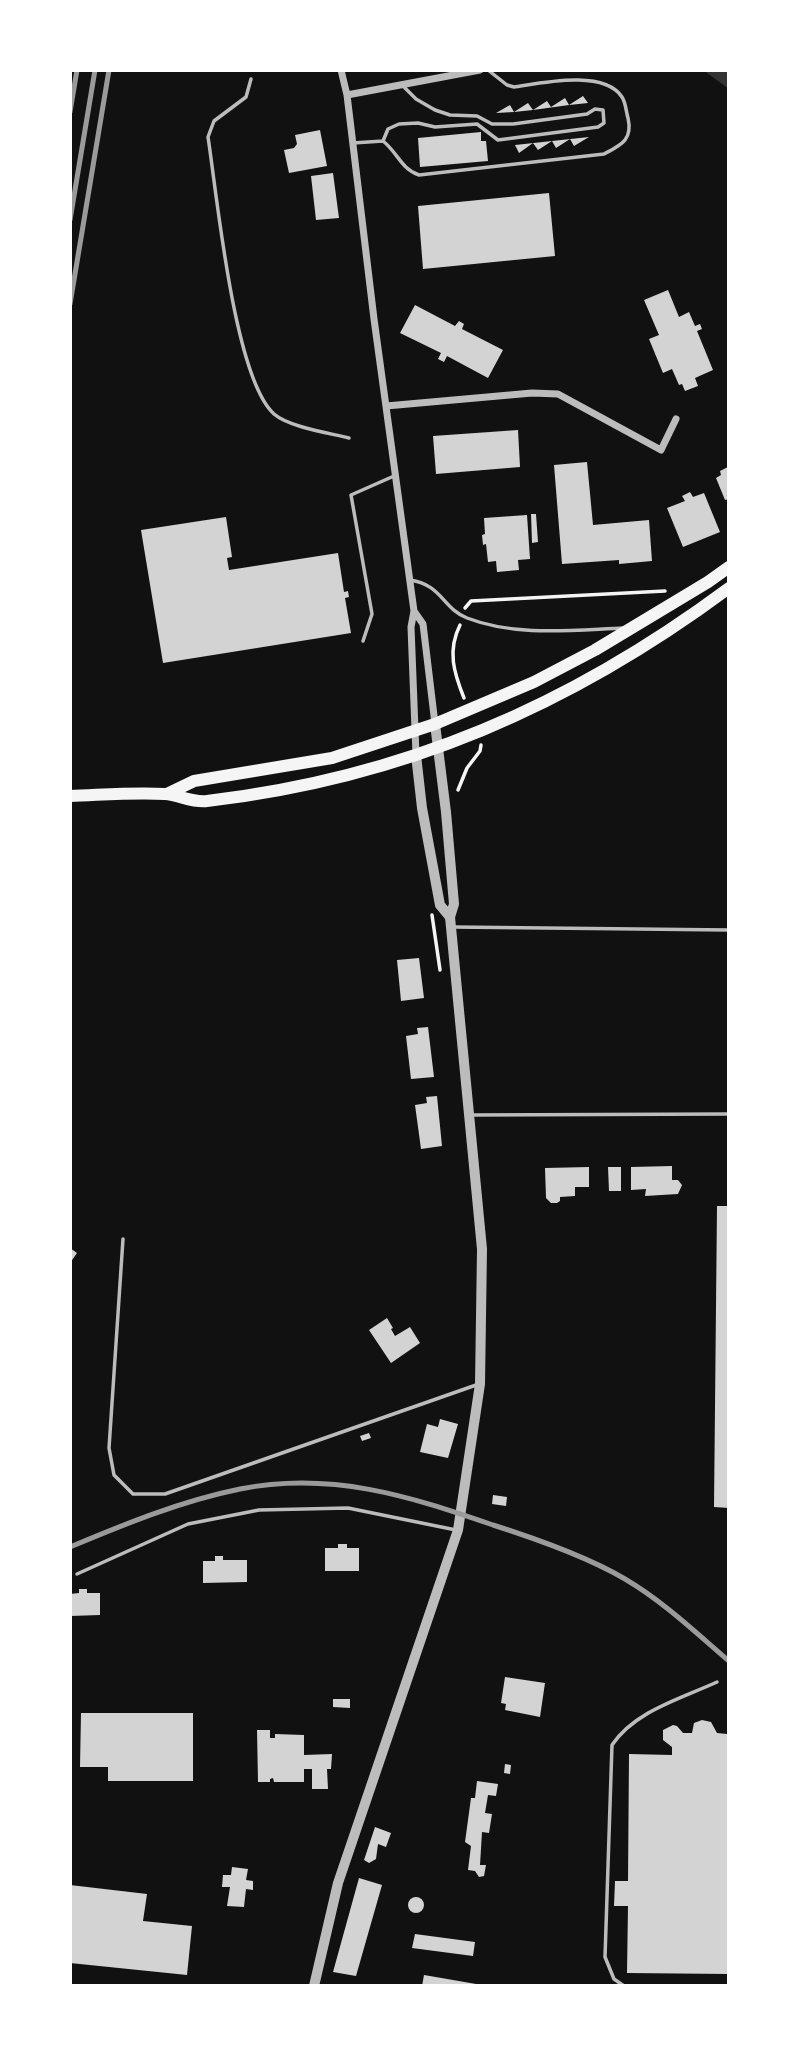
<!DOCTYPE html>
<style>
body{margin:0}
#map{position:relative;width:799px;height:2056px;overflow:hidden;background:#111;font-family:"Open Sans",sans-serif}
canvas{display:block}
.frame{position:absolute;inset:0;border:72px solid #fff;pointer-events:none}
</style>
<div id="map">
<canvas width="799" height="2056"></canvas>
<div class="frame"></div>
</div>
<script>
const g = document.querySelector('canvas').getContext('2d');
g.lineJoin = 'round';
function fill(path, color) { g.fillStyle = color; g.fill(path, 'evenodd'); }
function trace(path, color, width, dash) { g.strokeStyle = color; g.lineWidth = width; g.lineCap = dash ? 'butt' : 'round'; g.setLineDash(dash || []); g.stroke(path); }
fill(new Path2D(`
 M705,70H729V89L707,73Z`), '#333');
fill(new Path2D(`
 M583,96L588,103L569,105Z
 M565,98L569,105L533,110L547,101L551,107Z
 M528,103L533,110L514,112Z
 M510,105L514,112L496,113Z
 M320,130L327,166L289,173L284,150L294,148L297,144L295,135Z
 M481,132V141H486L488,161L420,167L418,138Z
 M589,137L574,146L570,139L556,148L552,141Z
 M552,141L538,150L533,143L519,153L515,145Z
 M333,173L339,218L316,220L311,176Z
 M549,193L555,256L423,269L418,206Z
 M668,290L679,317L689,312L695,326L700,324L702,329L697,331L713,370L695,378L698,386L685,391L682,384L679,385L672,369L663,373L649,339L659,335L644,300Z
 M415,305L455,326L459,321L464,324L462,329L503,350L488,378L447,356L444,362L438,359L441,353L400,333Z
 M518,430L520,467L436,474L433,436Z
 M587,462L593,525L649,520L652,561L619,564V560L562,564L554,465Z
 M728,467L729,499L725,500L716,478L721,475L720,471Z
 M690,492L693,497L704,493L720,532L683,547L667,508L685,501L682,496Z
 M531,514H536L538,542L532,543Z
 M527,515L530,559L518,560L519,570L497,572L496,561L488,562L486,544L483,545L482,535L485,534L484,518Z
 M226,517L232,557L227,558L229,570L338,553L344,592L348,591L349,597L345,598L351,633L163,663L141,530Z
 M419,958L424,998L401,1001L397,960Z
 M428,1027L434,1077L411,1079L406,1036L418,1034L417,1028Z
 M437,1096L442,1146L421,1149L415,1105L427,1103L426,1097Z
 M672,1166V1180H678L682,1185L678,1194L645,1196L646,1189L631,1190V1167Z
 M589,1167V1187H575V1196L560,1197V1201L557,1203H551L546,1198L545,1168Z
 M608,1167H621V1191H609Z
 M717,1206H729V1508L714,1507Z
 M70,1248L77,1253L70,1263Z
 M387,1318L393,1328L391,1329L395,1336L410,1327L420,1343L391,1363L369,1330Z
 M440,1419L458,1424L448,1458L420,1452L427,1424L438,1427Z
 M369,1433L371,1438L362,1441L360,1436Z
 M493,1495L507,1497L506,1506L492,1504Z
 M338,1544H347V1548H359V1571H325V1548H338Z
 M215,1556H223V1560H247V1582L203,1583V1561H215Z
 M79,1589H87V1593H100V1615L70,1616V1594L79,1593Z
 M505,1677L545,1683L540,1717L505,1710L506,1704L501,1703Z
 M333,1699H350V1708L333,1707Z
 M81,1713H193V1781H108V1767H80Z
 M702,1720L711,1722L717,1733L727,1734L729,1728V1974L627,1973L628,1906H614L615,1881H628L629,1754L672,1755V1747L663,1740V1730L673,1725L677,1726L683,1733H692L694,1723Z
 M257,1730H270V1738H275V1734L304,1735V1755L332,1754L331,1769H327L328,1789H312V1769H304V1782H274L273,1778L270,1779V1782H258Z
 M505,1764L511,1765L510,1774L504,1773Z
 M477,1781L498,1784L496,1796L488,1795L485,1813L492,1814L489,1833L482,1832L480,1865H486L484,1876L479,1877L475,1871L468,1870L471,1846L465,1842L471,1798H475Z
 M375,1827L391,1833L386,1847L378,1844L376,1859L369,1863L364,1860Z
 M232,1867L248,1869L246,1880L253,1881V1890L246,1889L244,1907L227,1906L230,1887H222L223,1875H231Z
 M359,1878L382,1885L356,1976L333,1972Z
 M70,1885L147,1894L143,1921L192,1926L187,1975L70,1963Z
 M408 1905a8 8 0 1 1 16 0a8 8 0 1 1-16 0Z
 M415,1934L475,1942L473,1956L412,1948Z
 M424,1975L482,1985L481,1986H422Z`), '#d3d3d3');
trace(new Path2D(`
 M465,608L471,601L665,591
 M460,625C447,651 454,673 464,698
 M458,790L467,768L480,751L481,745
 M432,915L440,970`), '#f5f5f5', 3.5);
trace(new Path2D(`
 M251,79L246,97L214,121L208,137C217,195 234,378 274,414C289,427 329,433 349,438
 M383,141L388,129L399,124L418,123L435,127L477,124L498,140L598,127L604,123L603,110L595,109L587,114L513,124H492L477,116L450,115L435,110L416,99L403,86
 M353,143L383,141C398,153 401,169 419,175L604,154C621,145 633,140 628,118C626,112 626,103 622,97C604,69 541,83 514,87L507,85L488,70
 M409,580C442,584 442,608 467,618C516,637 572,630 624,628
 M363,641L372,614L351,495L394,476
 M452,927L729,930
 M472,1115L729,1114
 M123,1239L109,1448L114,1475L133,1494H165L479,1384
 M77,1574L188,1524L259,1510L348,1508L456,1530
 M624,1986L614,1979L605,1957L612,1745C635,1711 680,1699 717,1682`), '#bcbcbc', 3.5);
trace(new Path2D(`
 M341,70L347,95L374,319L414,611L411,627L416,755
 M347,95L480,70
 M386,406L532,393L558,394L661,450L676,419
 M414,611L423,624L435,724`), '#bcbcbc', 7);
trace(new Path2D(`
 M416,755L422,808L440,905L450,917
 M314,1986L338,1883L458,1530L480,1384L482,1249L450,917L454,904L446,812L435,724`), '#bcbcbc', 10);
trace(new Path2D(`
 M167,794L194,781L332,758L435,724L534,682L595,650L708,582L729,567
 M70,796C101,795 134,792 165,794C179,795 193,803 207,801C404,778 570,706 729,588`), '#f5f5f5', 12);
trace(new Path2D(`
 M70,112L77,70
 M70,220L95,70
 M70,304L109,70
 M70,1547C125,1524 181,1501 240,1489C331,1471 409,1496 493,1525C537,1539 586,1556 625,1579C664,1602 695,1632 729,1661`), '#9a9a9a', 5);
</script>
